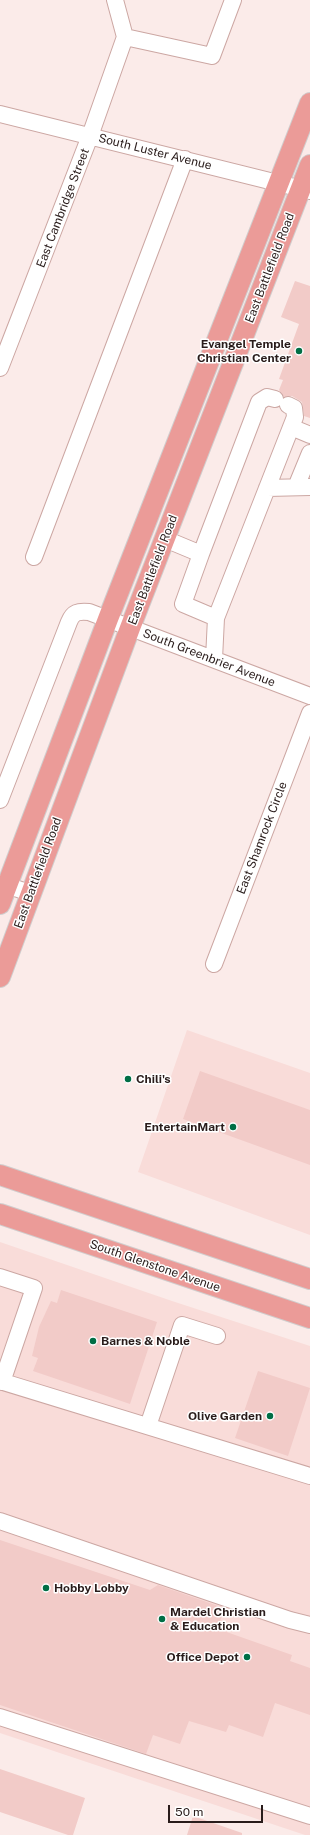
<!DOCTYPE html>
<style>
body{margin:0}
#map{position:relative;width:310px;height:1835px;overflow:hidden;background:#fbebe9;font-family:"Public Sans",sans-serif}
canvas{display:block}
.scale{position:absolute;left:168px;top:1805px;width:95px;height:18px;box-sizing:border-box;border:2px solid #291c1b;border-top:0;padding-left:5px;font-size:12px;line-height:14px;white-space:nowrap;color:#291c1b;-webkit-text-stroke:3px #fff;paint-order:stroke}
</style>
<div id="map">
<canvas width="310" height="1835"></canvas>
<div class="scale">50 m</div>
</div>
<script>
const g = document.querySelector('canvas').getContext('2d');
g.lineJoin = 'round';
function fill(path, color) { g.fillStyle = color; g.fill(path, 'evenodd'); }
function trace(path, color, width, dash) { g.strokeStyle = color; g.lineWidth = width; g.lineCap = dash ? 'butt' : 'round'; g.setLineDash(dash || []); g.stroke(path); }
function label(font, color, halo, rows, align = 'center') {
  g.font = font + ' "Public Sans",sans-serif'; g.lineWidth = 3; g.setLineDash([]); g.textBaseline = 'middle'; g.strokeStyle = halo; g.fillStyle = color; for (const [text, x, y, turn = 0] of rows) {
    g.save(); g.translate(x, y); g.rotate((+turn || 0) * Math.PI / 180); g.textAlign = isNaN(turn) ? turn : align; if (halo) g.strokeText(text, 0, 0); g.fillText(text, 0, 0); g.restore();
  }
}
fill(new Path2D(`
 M187,1030L310,1073V1235L138,1172Z
 M0,1242L172,1301L310,1346V1835H305L0,1733Z`), '#f9dcd9');
fill(new Path2D(`
 M295,281L310,286V418L304,416L302,402L292,396L284,397L279,390L283,380L279,379L299,324L281,317Z
 M200,1071L310,1110V1165L183,1119Z
 M61,1290L157,1322L130,1404L33,1371L38,1358L32,1356L39,1327L51,1301L57,1303Z
 M258,1371L310,1388L288,1456L235,1438Z
 M0,1540L150,1590L158,1585L224,1608L218,1629L292,1655L290,1661L310,1668V1715L275,1703L263,1737L229,1725L226,1732L189,1721L180,1744L153,1735L146,1754L0,1705Z
 M0,1769L85,1798L73,1835H68L0,1812Z
 M193,1816L242,1833V1835H187Z`), '#f2cbc8');
const minor = new Path2D(`
 M125,37L212,56L233,0
 M0,114L310,191
 M0,368L90,136L125,37L115,0
 M291,427L310,435
 M296,487L310,453
 M267,488L310,487
 M165,539L201,554L183,604L216,618L214,659
 M201,554L259,402L267,397L275,399
 M34,557L185,159
 M216,618L295,417L294,408L288,405
 M0,800L69,622C73,612 78,611 89,612L310,696
 M0,883L30,893
 M214,964L310,713
 M0,1277L34,1288L2,1382
 M0,1381L310,1476
 M148,1426L182,1325L217,1336
 M0,1521L290,1620L310,1625
 M0,1717L310,1816`);
const major = new Path2D(`
 M0,904L108,619L310,103
 M0,977L130,628L310,165
 M0,1175L310,1279
 M0,1214L310,1318`);
trace(minor, '#cca7a3', 18);
trace(major, '#d0cdcd', 22);
trace(minor, '#fff', 16);
trace(major, '#eb9b98', 20);
for (const [x, y, r, color] of [
 [299,351,4,"#006e45"],
 [128,1079,4,"#006e45"],
 [233,1127,4,"#006e45"],
 [93,1341,4,"#006e45"],
 [270,1416,4,"#006e45"],
 [46,1588,4,"#006e45"],
 [162,1619,4,"#006e45"],
 [247,1657,4,"#006e45"]
]) { const dot = new Path2D(); dot.arc(x, y, r, 0, 2 * Math.PI); g.fillStyle = color; g.fill(dot); trace(dot, '#fff', 1.5); }
label('12px', '#291c1b', '#fff', [
 ["South Luster Avenue",155,152,14],
 ["East Cambridge Street",63,208,-69],
 ["East Battlefield Road",270,268,-69],
 ["East Battlefield Road",153,570,-69],
 ["South Greenbrier Avenue",209,658,21],
 ["East Shamrock Circle",262,838,-69],
 ["East Battlefield Road",38,873,-70],
 ["South Glenstone Avenue",155,1266,19]
]);
label('bold 12px', '#291c1b', '#fff', [
 ["Evangel Temple",291,344],
 ["Christian Center",291,358],
 ["Chili's",136,1079,"left"],
 ["EntertainMart",225,1127],
 ["Barnes & Noble",101,1341,"left"],
 ["Olive Garden",262,1416],
 ["Hobby Lobby",54,1588,"left"],
 ["Mardel Christian",170,1612,"left"],
 ["& Education",170,1626,"left"],
 ["Office Depot",239,1657]
], 'right');
</script>
